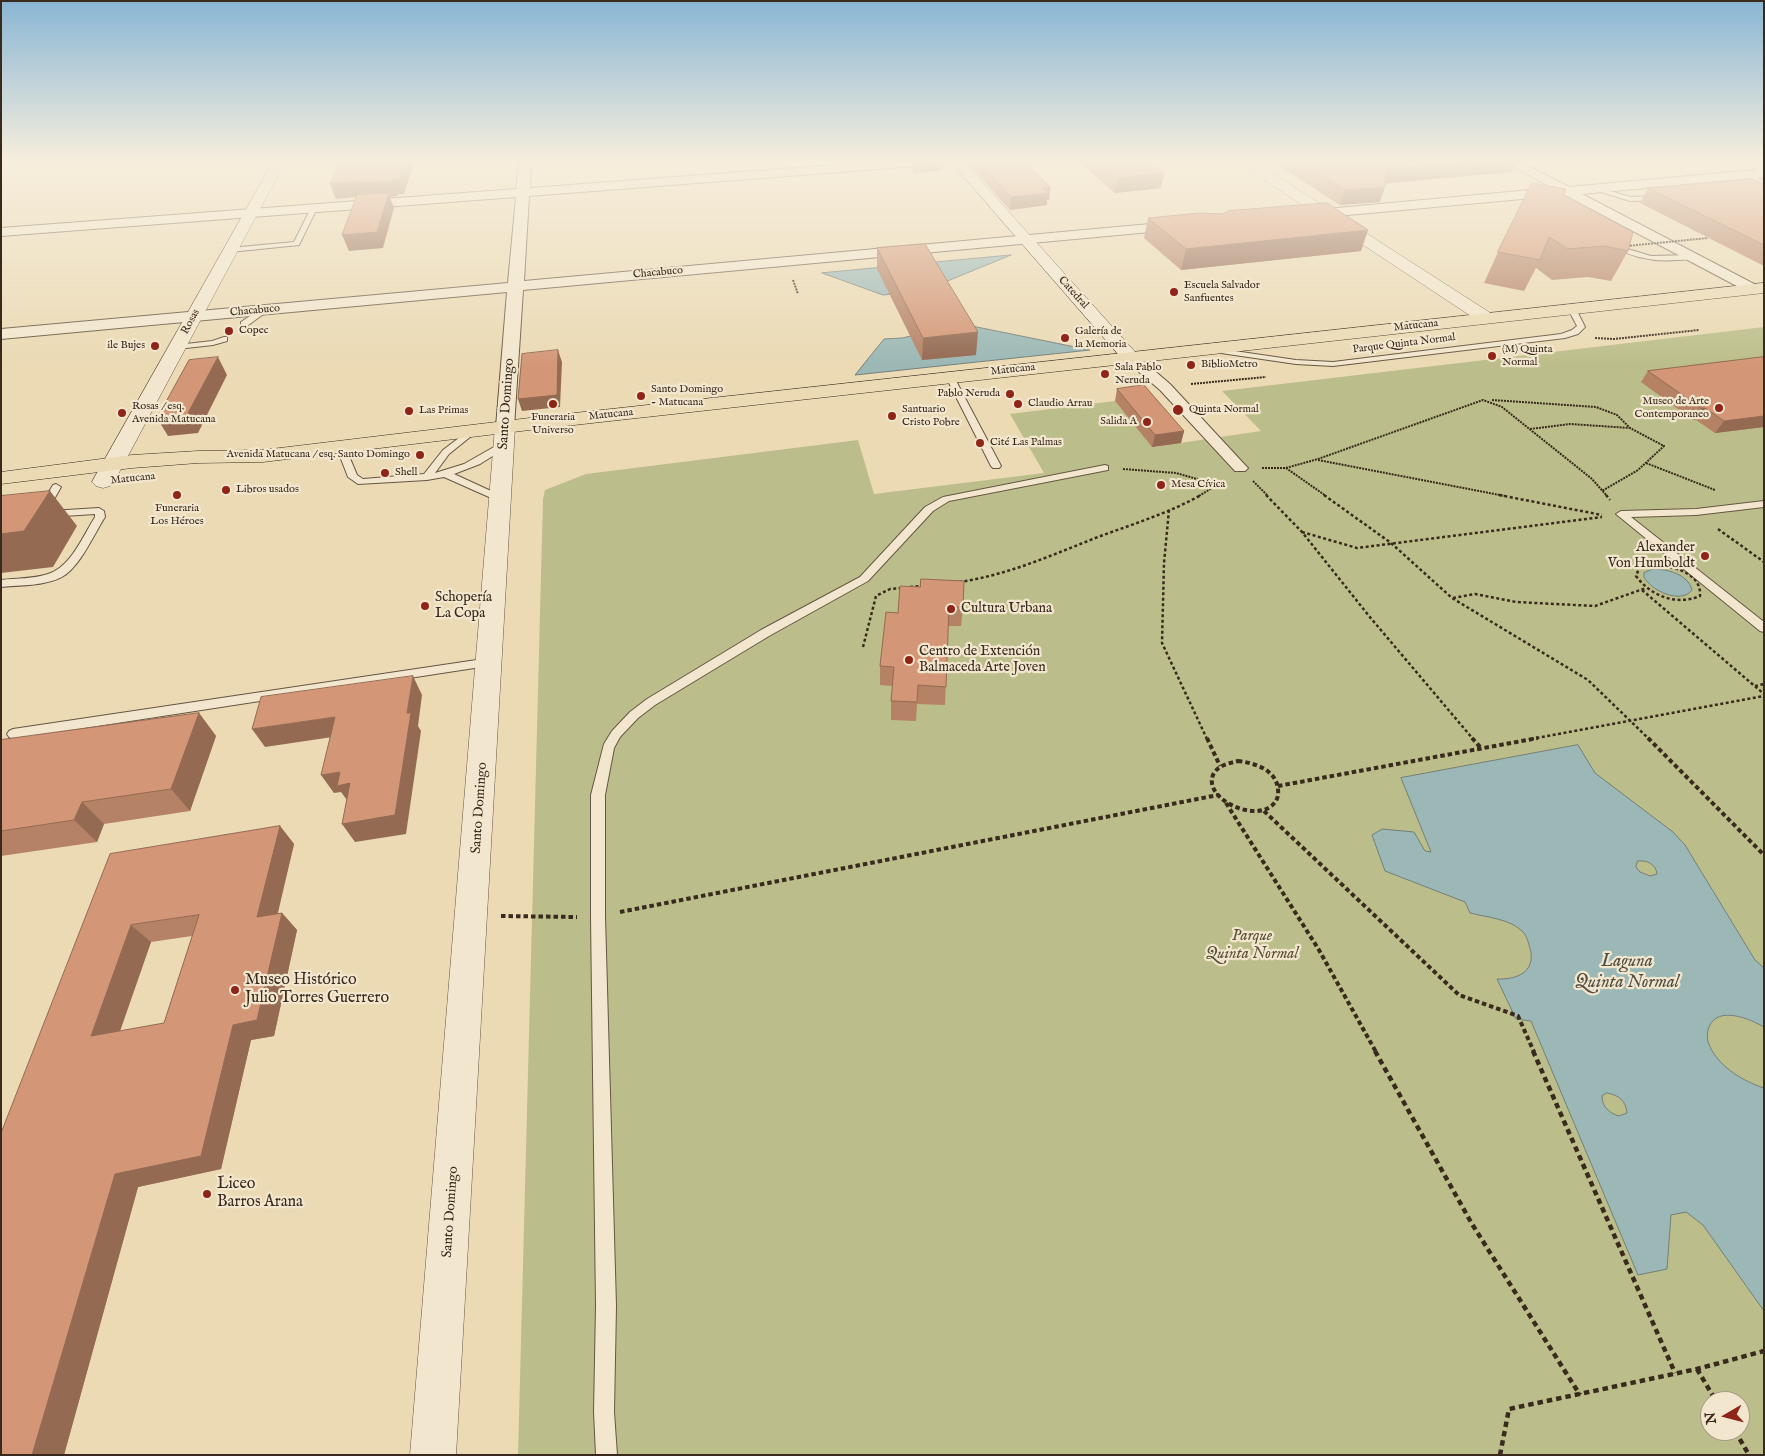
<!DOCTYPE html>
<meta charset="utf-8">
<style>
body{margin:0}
#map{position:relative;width:1765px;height:1456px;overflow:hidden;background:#ebdab4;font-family:"IM FELL English",serif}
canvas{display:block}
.frame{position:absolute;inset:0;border:2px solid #3a2a1d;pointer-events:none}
.north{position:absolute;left:1700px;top:1391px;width:50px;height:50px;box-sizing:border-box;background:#f2e7ce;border:1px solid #a89b87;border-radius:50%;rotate:262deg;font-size:14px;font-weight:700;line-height:20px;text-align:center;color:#3a2a1d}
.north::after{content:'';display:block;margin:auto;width:18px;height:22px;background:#8f2418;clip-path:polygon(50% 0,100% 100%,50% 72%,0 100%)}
</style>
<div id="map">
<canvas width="1765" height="1456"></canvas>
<div class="frame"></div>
<div class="north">N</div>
</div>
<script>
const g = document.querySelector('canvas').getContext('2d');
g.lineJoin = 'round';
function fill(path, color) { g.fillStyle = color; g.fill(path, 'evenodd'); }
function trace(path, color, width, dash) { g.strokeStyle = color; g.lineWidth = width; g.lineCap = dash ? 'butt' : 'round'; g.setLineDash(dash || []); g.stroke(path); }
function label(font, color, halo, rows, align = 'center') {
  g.font = font + ' "IM FELL English",serif'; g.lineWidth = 4.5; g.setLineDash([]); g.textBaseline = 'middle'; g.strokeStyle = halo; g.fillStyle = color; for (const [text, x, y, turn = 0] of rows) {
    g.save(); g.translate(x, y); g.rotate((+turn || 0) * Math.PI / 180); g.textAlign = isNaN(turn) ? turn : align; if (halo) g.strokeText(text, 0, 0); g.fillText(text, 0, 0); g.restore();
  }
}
fill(new Path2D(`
 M1764,327V1455H518L543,499L545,490L586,474L858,440L874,494L1044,473L1010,414L1115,401L1153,447L1261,431L1222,391ZM1710,1401H1740V1431H1710Z`), '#bbbe8a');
const water = new Path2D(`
 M1011,255L923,291L883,295L822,273Z
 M962,324L1090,350L855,375L884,339L902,338Z
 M1653,569C1667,569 1688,574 1692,590C1681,605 1650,590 1644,577V573Z
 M1578,745L1595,773L1673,832L1685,845L1755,960L1764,968V1027C1750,1019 1718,1005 1709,1027C1707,1031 1707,1037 1708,1042C1716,1065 1742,1081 1764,1088V1311L1703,1225L1686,1212L1671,1215L1667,1269L1638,1275L1531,1021L1516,1019L1497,979C1519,980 1538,970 1529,945C1528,941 1526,934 1522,931C1510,919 1486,917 1470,913L1465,902L1385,871L1372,835L1382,829L1414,832L1425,851L1431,852L1401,778ZM1638,861C1647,860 1656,864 1657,874L1650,876L1640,872L1636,867ZM1607,1093C1619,1095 1626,1101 1627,1113L1619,1116C1609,1113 1602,1107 1602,1096Z`);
fill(water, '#9bb8b6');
trace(water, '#747f79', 1);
const service = new Path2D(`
 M1752,173H1756L1758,178L1764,182V187L1753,180Z
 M1597,187L1630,197L1658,196L1661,198L1658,200L1630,201L1595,190Z
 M314,206L317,208L299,245L230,252L227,250L230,248L294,242L311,208Z
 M1611,244L1651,256L1692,255L1695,257C1690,260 1683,260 1676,260C1652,262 1632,257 1611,246Z
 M1569,307H1575L1585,327L1578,334L1565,338L1333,366L1296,364L1214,352L1210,350L1214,348L1296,360L1333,362L1561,334L1572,330L1577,326L1568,309Z
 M262,308L269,310L247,326H241V322Z
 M224,337H227V341L213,345L177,349L173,347L177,345L212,341Z
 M950,374L954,377L1001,466L999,468H993L991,466L946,377Z
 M472,428L475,429V433L449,454L435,473L464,464L501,443H507V447L480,464L454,474L504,497V501H498L444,477L427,480L358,484L348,477L336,446L338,444H344L357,475L363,479L424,474L443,450Z
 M1105,465L1108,466V470L949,501L933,511L868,581L769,636L655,705L638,718L620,737L614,748L605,795V917L616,1306L614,1412L617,1455H596L594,1412L596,1306L591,917V795L604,744L612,731L630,712L647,699L761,630L860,577L925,507L943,497Z
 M56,484L61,487L52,503L50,511L99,508L104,511L105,517C94,534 80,567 62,577C45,586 21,585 1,587V580C17,578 34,579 48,574C71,567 83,536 95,517V514L48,517L40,512L42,503L53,485Z
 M1764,501V507L1696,515L1631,517L1764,622V632L1760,631L1616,514L1621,511L1696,509Z
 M490,658L496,662L494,665L13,739L9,737L7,734L9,731L13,729Z`);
const pedestrian = new Path2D(`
 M1130,353L1135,354L1170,384L1245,465L1248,468L1245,471H1235L1160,390L1125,360L1123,357Z`);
const minor = new Path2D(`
 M519,162H531L530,188L874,162H924L918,166L529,196L524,281L1183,221L1190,225L1183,229L523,290L514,427L512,431L505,433L498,431L496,427L507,292L1,339V329L508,283L516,197L1,236V228L516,189Z
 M1506,162H1521L1569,187L1764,169V177L1582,194L1758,286L1761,289L1758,292H1748L1565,195L1337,216L1306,217L1299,213L1306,209L1337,208L1552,188Z`);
const tertiary = new Path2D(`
 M273,162H285L114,482L110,486L103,488L96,486L92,482Z
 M1241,162H1255L1492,314L1494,318L1492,322H1480L1242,165Z
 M1740,162L1764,164V172L1741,165Z
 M505,421L512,423L515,427L456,1455H410L495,427L498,423Z`);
const secondary = new Path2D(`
 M951,162H964L1136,353L1139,357L1136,361L1130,362L1124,361Z`);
const primary = new Path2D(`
 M1764,283V293L538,429L263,462L198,463L132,468L1,484V472L132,455L198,451L263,450L538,417Z`);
trace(service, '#665643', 2);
trace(pedestrian, '#665643', 2);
trace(minor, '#665643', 2);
trace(tertiary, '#665643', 1);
trace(secondary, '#3a2a1d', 1);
trace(primary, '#3a2a1d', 1);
trace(new Path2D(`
 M793,280L798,294
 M1595,338L1614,339L1699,330
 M1191,384L1266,377
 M1492,400L1596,407L1617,415L1630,428L1664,446L1638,470L1602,491
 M1530,429L1570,424L1630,428
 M1318,460L1505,496
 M1646,463L1715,490
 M1262,468H1286L1318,459L1483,400L1502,407L1592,479L1607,496
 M1286,468L1326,496
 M1123,469L1176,473L1218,485
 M1253,481L1268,496
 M1199,496L1223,481`), '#3a2a1d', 2, [2, 1]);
trace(new Path2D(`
 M1266,495L1302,532L1369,616L1473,739
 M1324,495L1391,543L1452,598L1588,680L1649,739
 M1499,495L1602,515
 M1606,495L1610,500
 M1169,510L1164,563L1162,643L1207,739
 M1718,529L1764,562
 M1302,532L1357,548L1602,517
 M1648,564C1668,565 1702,571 1700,596C1676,606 1651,596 1636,576L1640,566Z
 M959,582C1008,575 1052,555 1098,537C1133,524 1169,513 1201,495
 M910,587L923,586
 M1642,590L1764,694
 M1453,598L1475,594L1516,602L1595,606L1646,588
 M863,647L876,596L890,589L903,588
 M1755,686L1764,684
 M1531,739L1764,696`), '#3a2a1d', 2.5, [3, 2.5]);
trace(new Path2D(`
 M1207,738L1220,766
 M1472,738L1481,748
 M1648,738L1764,855
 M1238,761C1255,763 1277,770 1278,790C1279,797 1276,803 1270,807C1249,821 1201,796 1214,773C1219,765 1230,763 1238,761Z
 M1278,786L1538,738
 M1226,803L1319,950L1376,1052
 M1264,811L1459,995L1518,1016L1534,1052
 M620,912L1218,795
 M501,916L577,917`), '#3a2a1d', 4, [4.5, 3]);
trace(new Path2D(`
 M1375,1051L1472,1224L1580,1395
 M1533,1051L1675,1373
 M1697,1369L1716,1401
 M1735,1431L1749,1455
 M1500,1455L1509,1409L1697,1369L1764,1351`), '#3a2a1d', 4.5, [5.5, 4]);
fill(service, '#f2e7ce');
fill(pedestrian, '#f2e7ce');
fill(minor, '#f2e7ce');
fill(tertiary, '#f2e7ce');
fill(secondary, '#f2e7ce');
fill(primary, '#ebdab4');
trace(new Path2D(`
 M1627,246L1708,238`), '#3a2a1d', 2, [2, 1]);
fill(new Path2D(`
 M910,162H943V170L914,173L910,168Z
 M969,162H1025L1050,187L1049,200H1047V205L1010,210L969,165Z
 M1079,162H1149L1164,173L1161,188L1115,193Z
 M1273,162H1515L1511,172L1385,183L1380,202L1340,205Z
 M1764,184V266L1640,203L1648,188Z
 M1564,195L1628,251L1611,281L1588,277L1552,280L1536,268L1524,291L1484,283L1498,252Z
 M1148,218L1361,251L1181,270L1144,238Z
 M877,248L976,355L922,360L877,269Z
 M1764,357V427L1715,433L1696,420H1693L1641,382L1648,371Z
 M1117,389L1184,431L1181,443L1152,447L1115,401Z
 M900,586L963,607L961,626H948L945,705L917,704L916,721L891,720V701L893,686L880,685V666L898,613Z
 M199,713L216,736L190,811L104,824L97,842L1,856V740Z
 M280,826L294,844L277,913H282L297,930L274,1036L251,1040L221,1169L138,1187L64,1455H1L110,854ZM192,936L164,1023L120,1031L151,942Z`), '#b58266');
fill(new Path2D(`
 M405,162H411L413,166L404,194H398L397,196L390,197L394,208L383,248L349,251L342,235L367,196L336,199L330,184L393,179Z
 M914,162H943V170L914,173Z
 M1468,162H1515L1511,172L1381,184L1386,169Z
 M1164,173L1161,188L1115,193L1118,178Z
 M1050,187L1049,200H1047V205L1010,210L1011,197L1043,188Z
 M1385,187L1380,202L1340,205L1345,190Z
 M1368,230L1361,251L1181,270L1186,249Z
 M978,332L976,355L922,360L923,338Z
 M558,350L562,362L560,407L522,411L518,399Z
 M218,357L227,375L198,433L168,436L157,418Z
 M1701,408H1705L1696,420H1693Z
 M1764,416V427L1715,433L1724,421Z
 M1184,431L1181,443L1152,447L1155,435Z
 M50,491L77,526L53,567L1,573V534Z
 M413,676L422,695L418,726L421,731L406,834L355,842L342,824L407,713Z
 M199,713L216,736L190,811L171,789Z
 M335,717L346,735L265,747L252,729Z
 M340,772L350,783V804L341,792L334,793L321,775Z
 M82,802L104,824L97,842L74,820Z
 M280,826L294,844L273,934L257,917Z
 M282,913L297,930L274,1036L251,1040L221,1169L138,1187L64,1455H32L115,1174L233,1025Z
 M131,925L151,942L113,1051L91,1036Z`), '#946a53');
const building = new Path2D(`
 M341,162H405L399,179H393L392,181L362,183L363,181L330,184Z
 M978,162H1025L1050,187L1043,188L1048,193L1011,197Z
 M1098,162H1149L1164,173L1118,178Z
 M1300,162H1468L1386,169L1385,187L1345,190Z
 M1752,179L1764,184V245L1648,188Z
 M1532,183L1566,189L1564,195L1633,232L1628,251L1604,246L1568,249L1549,237L1540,260L1498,252Z
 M389,193L377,232L342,235L357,195Z
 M1327,203L1368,230L1186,249L1148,218L1200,213L1223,214L1228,211Z
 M925,244L978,332L923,338L877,248Z
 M558,350L557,395L518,399L522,354Z
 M218,357L187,415L157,418L189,360Z
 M1764,357V416L1724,421L1705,408H1701L1648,371Z
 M1144,385L1184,431L1155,435L1117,389Z
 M50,491L24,531L1,534V496Z
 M921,579L964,581L963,607H949L946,687L918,685L917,702L891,701L894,667L880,666L886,612L898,613L900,586L920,587Z
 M413,676L407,713H411L395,815L342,824L350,783L337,786L340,772L321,775L335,717L252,729L261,697Z
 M199,713L171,789L82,802L74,820L1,831V740Z
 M280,826L257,917L282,913L257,1020L233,1025L201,1156L115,1174L32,1455H1V1133L110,854ZM199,915L164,1023L91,1036L131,925Z`);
fill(building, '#d39777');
trace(building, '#946a53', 1);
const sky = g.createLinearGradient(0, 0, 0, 365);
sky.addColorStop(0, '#89b6d4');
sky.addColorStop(0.44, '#f6eedd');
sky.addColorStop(1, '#f6eedd00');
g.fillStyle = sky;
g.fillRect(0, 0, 1765, 365);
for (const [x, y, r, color] of [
 [1174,292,5,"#8f2418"],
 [229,331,5,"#8f2418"],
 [1065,338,5,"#8f2418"],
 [155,346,5,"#8f2418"],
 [1492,356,5,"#8f2418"],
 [1191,365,5,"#8f2418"],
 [1105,374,5,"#8f2418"],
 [1010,394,5,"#8f2418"],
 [641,396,5,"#8f2418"],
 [553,404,5,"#8f2418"],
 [1018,404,5,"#8f2418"],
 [1719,408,5,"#8f2418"],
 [1178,410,6,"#8f2418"],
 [409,411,5,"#8f2418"],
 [122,413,5,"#8f2418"],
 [892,416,5,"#8f2418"],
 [1147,422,5,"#8f2418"],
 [980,443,5,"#8f2418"],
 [420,455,5,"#8f2418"],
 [385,473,5,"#8f2418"],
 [1161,485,5,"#8f2418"],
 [226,490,5,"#8f2418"],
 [177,495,5,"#8f2418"],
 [1705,556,5,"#8f2418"],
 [425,606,5,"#8f2418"],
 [951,609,5,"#8f2418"],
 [909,660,5,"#8f2418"],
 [235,990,5,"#8f2418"],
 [207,1194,5,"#8f2418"]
]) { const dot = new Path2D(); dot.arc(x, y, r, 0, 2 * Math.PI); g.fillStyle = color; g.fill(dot); trace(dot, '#f2e7ce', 2); }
label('11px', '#3a2a1d', '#f2e7ce', [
 ["Chacabuco",658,273,-5],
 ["Catedral",1073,293,48],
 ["Chacabuco",255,311,-5],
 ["Rosas",191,322,-62],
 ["Matucana",1416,326,-6],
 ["Parque Quinta Normal",1404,344,-7],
 ["Matucana",1013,370,-6],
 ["Matucana",611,415,-6],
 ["Matucana",133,479,-6]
]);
label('11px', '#3a2a1d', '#f2e7ce', [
 ["Escuela Salvador",1184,286],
 ["Sanfuentes",1184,299],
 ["Copec",239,331],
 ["Galería de",1075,332],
 ["la Memoria",1075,345],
 ["ile Bujes",145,346,"right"],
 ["(M) Quinta",1502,350],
 ["Normal",1502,363],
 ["BiblioMetro",1201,365],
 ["Sala Pablo",1115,368],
 ["Neruda",1115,381],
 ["Santo Domingo",651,390],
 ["- Matucana",651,403],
 ["Pablo Neruda",1000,394,"right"],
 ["Museo de Arte",1709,402,"right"],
 ["Contemporaneo",1709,415,"right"],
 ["Claudio Arrau",1028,404],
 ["Rosas / esq.",132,407],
 ["Avenida Matucana",132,420],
 ["Santuario",902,410],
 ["Cristo Pobre",902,423],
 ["Quinta Normal",1189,410],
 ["Las Primas",419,411],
 ["Funeraria",553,418,"center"],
 ["Universo",553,431,"center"],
 ["Salida A",1137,422,"right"],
 ["Cité Las Palmas",990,443],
 ["Avenida Matucana / esq. Santo Domingo",410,455,"right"],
 ["Shell",395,473],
 ["Mesa Cívica",1171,485],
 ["Libros usados",236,490],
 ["Funeraria",177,509,"center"],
 ["Los Héroes",177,522,"center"]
], 'left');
label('14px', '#3a2a1d', '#f2e7ce', [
 ["Santo Domingo",507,404,-86],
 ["Santo Domingo",480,808,-86],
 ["Santo Domingo",451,1212,-86]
]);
label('14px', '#3a2a1d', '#f2e7ce', [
 ["Alexander",1695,548,"right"],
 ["Von Humboldt",1695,564,"right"],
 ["Schopería",435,598],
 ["La Copa",435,614],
 ["Cultura Urbana",961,609],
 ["Centro de Extención",919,652],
 ["Balmaceda Arte Joven",919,668]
], 'left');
label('italic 16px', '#5a4f38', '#f2e7ce', [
 ["Parque",1252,937],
 ["Quinta Normal",1252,955]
]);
label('16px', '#3a2a1d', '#f2e7ce', [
 ["Museo Histórico",245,981],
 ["Julio Torres Guerrero",245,999],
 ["Liceo",217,1185],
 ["Barros Arana",217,1203]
], 'left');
label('italic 18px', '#524e43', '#f2e7ce', [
 ["Laguna",1627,962],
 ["Quinta Normal",1627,983]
]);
</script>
